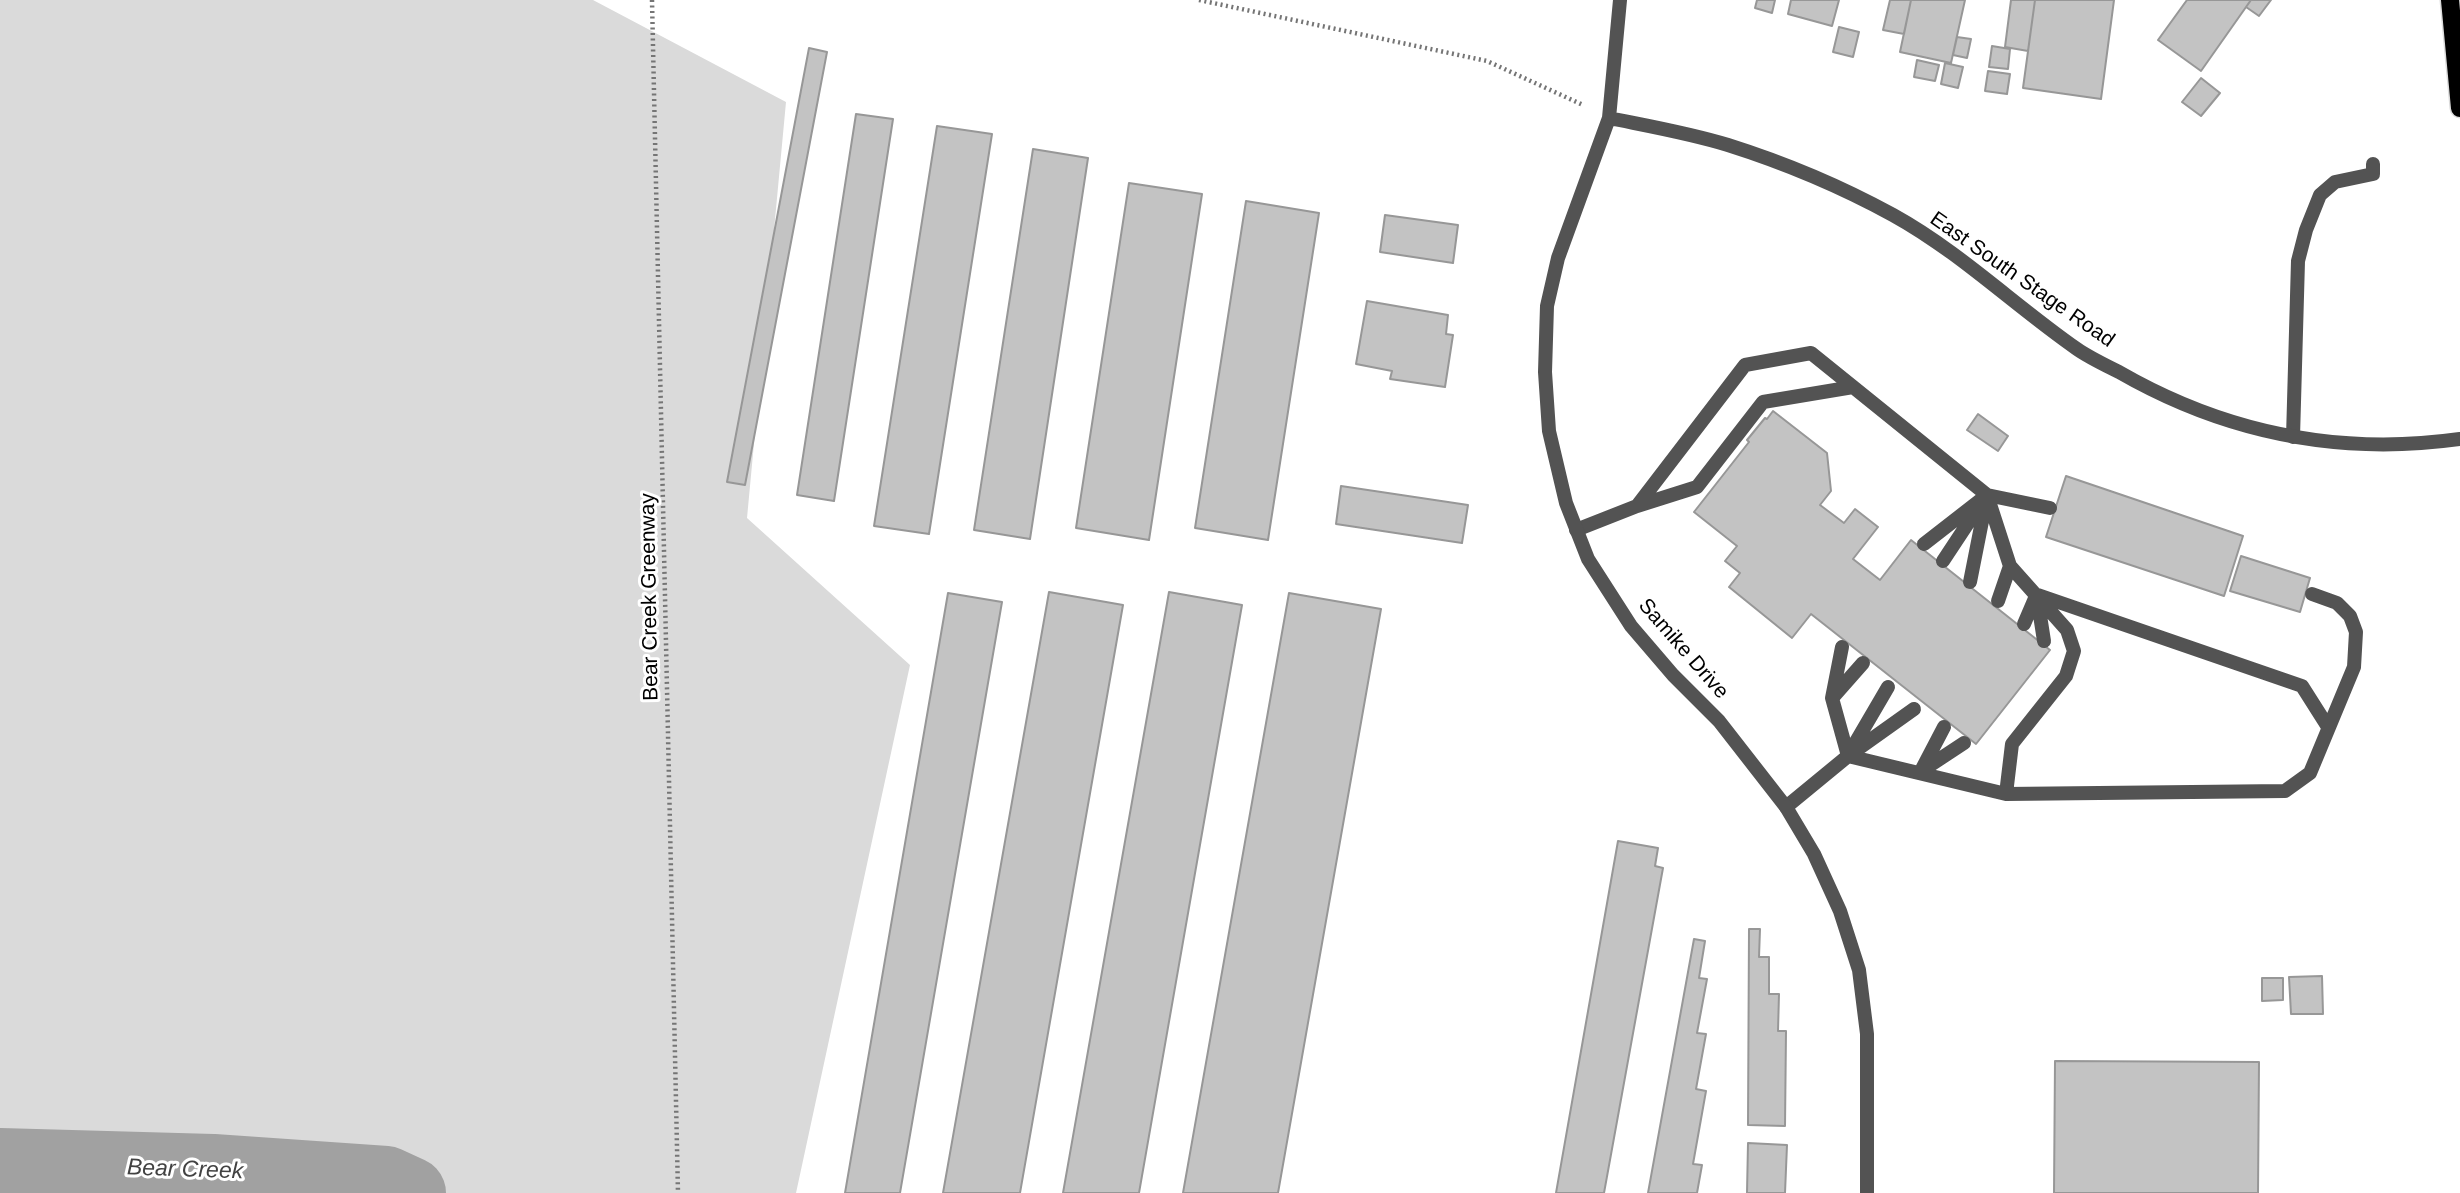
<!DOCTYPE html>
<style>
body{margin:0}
canvas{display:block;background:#fff}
</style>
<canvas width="2460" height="1193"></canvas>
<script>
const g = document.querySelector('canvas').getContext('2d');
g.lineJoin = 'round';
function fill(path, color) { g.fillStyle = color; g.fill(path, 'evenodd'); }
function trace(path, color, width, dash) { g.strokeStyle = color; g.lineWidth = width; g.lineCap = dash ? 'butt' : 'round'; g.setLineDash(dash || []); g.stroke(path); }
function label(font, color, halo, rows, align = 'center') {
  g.font = font + ' Arial,sans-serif'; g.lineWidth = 6; g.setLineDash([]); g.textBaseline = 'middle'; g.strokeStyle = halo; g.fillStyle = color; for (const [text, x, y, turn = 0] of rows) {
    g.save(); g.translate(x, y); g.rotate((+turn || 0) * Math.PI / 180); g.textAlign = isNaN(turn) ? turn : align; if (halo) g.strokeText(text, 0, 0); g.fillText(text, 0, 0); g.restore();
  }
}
fill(new Path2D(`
 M0,0H593L786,102L747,518L910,665L796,1193H0Z`), '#dadada');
trace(new Path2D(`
 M0,1164L213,1170L386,1182L410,1193`), '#a1a1a1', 72);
const building = new Path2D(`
 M1757,0H1775L1772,13L1755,8Z
 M1791,0H1839L1832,26L1788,14Z
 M1890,0H1911L1904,34L1883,30Z
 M1911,0H1965L1951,63L1900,52Z
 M2011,0H2035L2028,51L2005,47Z
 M2035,0H2114L2101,99L2023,88Z
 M2187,0H2251L2201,71L2158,40Z
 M2251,0H2271L2259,16L2246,7Z
 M1839,27L1859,32L1853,57L1833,52Z
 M1957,37L1971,39L1967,58L1953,55Z
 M1992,46L2010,49L2008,69L1989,67Z
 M809,48L827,52L745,485L727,482Z
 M1917,60L1939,65L1935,81L1914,77Z
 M1945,63L1963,67L1958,88L1941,84Z
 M1988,71L2010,74L2007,94L1985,91Z
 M2201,78L2220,93L2201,116L2182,102Z
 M856,114L893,119L834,501L797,495Z
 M937,126L992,134L929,534L874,526Z
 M1033,149L1088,158L1030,539L974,530Z
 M1129,183L1202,194L1149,540L1076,528Z
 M1246,201L1319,213L1268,540L1195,528Z
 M1385,215L1458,225L1453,263L1380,252Z
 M1367,301L1448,315L1446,334L1453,335L1445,387L1390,379L1392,371L1356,364Z
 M1773,411L1827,453L1831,491L1820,505L1844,523L1855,509L1878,527L1853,559L1880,580L1911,540L2050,650L1976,744L1811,614L1792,638L1729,587L1740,573L1725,561L1737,546L1694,512L1749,442L1747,440L1765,418L1767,419Z
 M1978,414L2008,436L1998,451L1967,430Z
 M2066,476L2243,536L2224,596L2046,537Z
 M1341,486L1468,505L1462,543L1336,524Z
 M2241,556L2310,578L2300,612L2230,591Z
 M1049,592L1123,605L1020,1193H943Z
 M1169,592L1242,605L1139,1193H1063Z
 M948,593L1002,602L900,1193H845Z
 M1289,593L1381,609L1278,1193H1183Z
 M1618,841L1658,848L1655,866L1663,868L1604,1193H1556Z
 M1749,929H1760L1759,957H1769V994H1779L1778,1031H1786L1785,1126L1748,1125Z
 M1694,939L1705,941L1699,978L1707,979L1697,1033L1706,1034L1696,1089L1706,1091L1693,1164L1702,1165L1697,1193H1648Z
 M2322,976L2323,1014H2291L2289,977Z
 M2262,978H2283V1000L2262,1001Z
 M2055,1061L2259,1062L2258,1193H2054Z
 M1748,1143L1787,1145L1785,1193H1747Z`);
fill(building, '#c3c3c3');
trace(building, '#979797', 2);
const primary = new Path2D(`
 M2450,0L2460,108`);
trace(primary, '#dbdbdb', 21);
trace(new Path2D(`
 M652,0L678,1193
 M1199,0L1487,61L1583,105`), '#757575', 4.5, [2, 3.5]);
trace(new Path2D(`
 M2293,437L2298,261L2306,230L2320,195L2335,182L2373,174V164
 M1987,495L2010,566L2067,630L2074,651L2066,676L2012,744L2006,794
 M1637,506L1697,487L1763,402L1853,387
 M1576,530L1637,506L1745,365L1811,353L1987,495L2050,508
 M1924,544L1987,495
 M1943,561L1980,505
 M1970,582L1987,496
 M2038,595L2302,686L2328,727
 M2037,596L2044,641
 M1998,601L2010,566
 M2024,624L2036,596
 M1842,647L1832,698L1848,756
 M1833,697L1863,663
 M1850,752L1888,687
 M1848,756L1914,709
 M1921,771L1944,727
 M1920,772L1964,743
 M1786,807L1848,756L2006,794L2285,791L2310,773L2354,667L2356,632L2350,616L2337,603L2312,594`), '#535353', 14);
trace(new Path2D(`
 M1620,0L1609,118L1558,258L1547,306L1545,372L1549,431L1566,503L1588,559L1631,626L1673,675L1719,721L1786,807L1814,854L1840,911L1859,970L1867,1034V1193
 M1609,118C1648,126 1689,133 1728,145C1785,163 1840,186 1893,215C1960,252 2015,306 2077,349C2090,358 2105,365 2119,372C2225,433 2338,456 2460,439`), '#535353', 14);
trace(primary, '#000', 18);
label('21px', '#000', '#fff', [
 ["East South Stage Road",2022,280,35],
 ["Bear Creek Greenway",650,597,-91],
 ["Samike Drive",1683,649,49]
]);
label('italic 23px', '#424242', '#fff', [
 ["Bear Creek",185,1170,2]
]);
</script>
